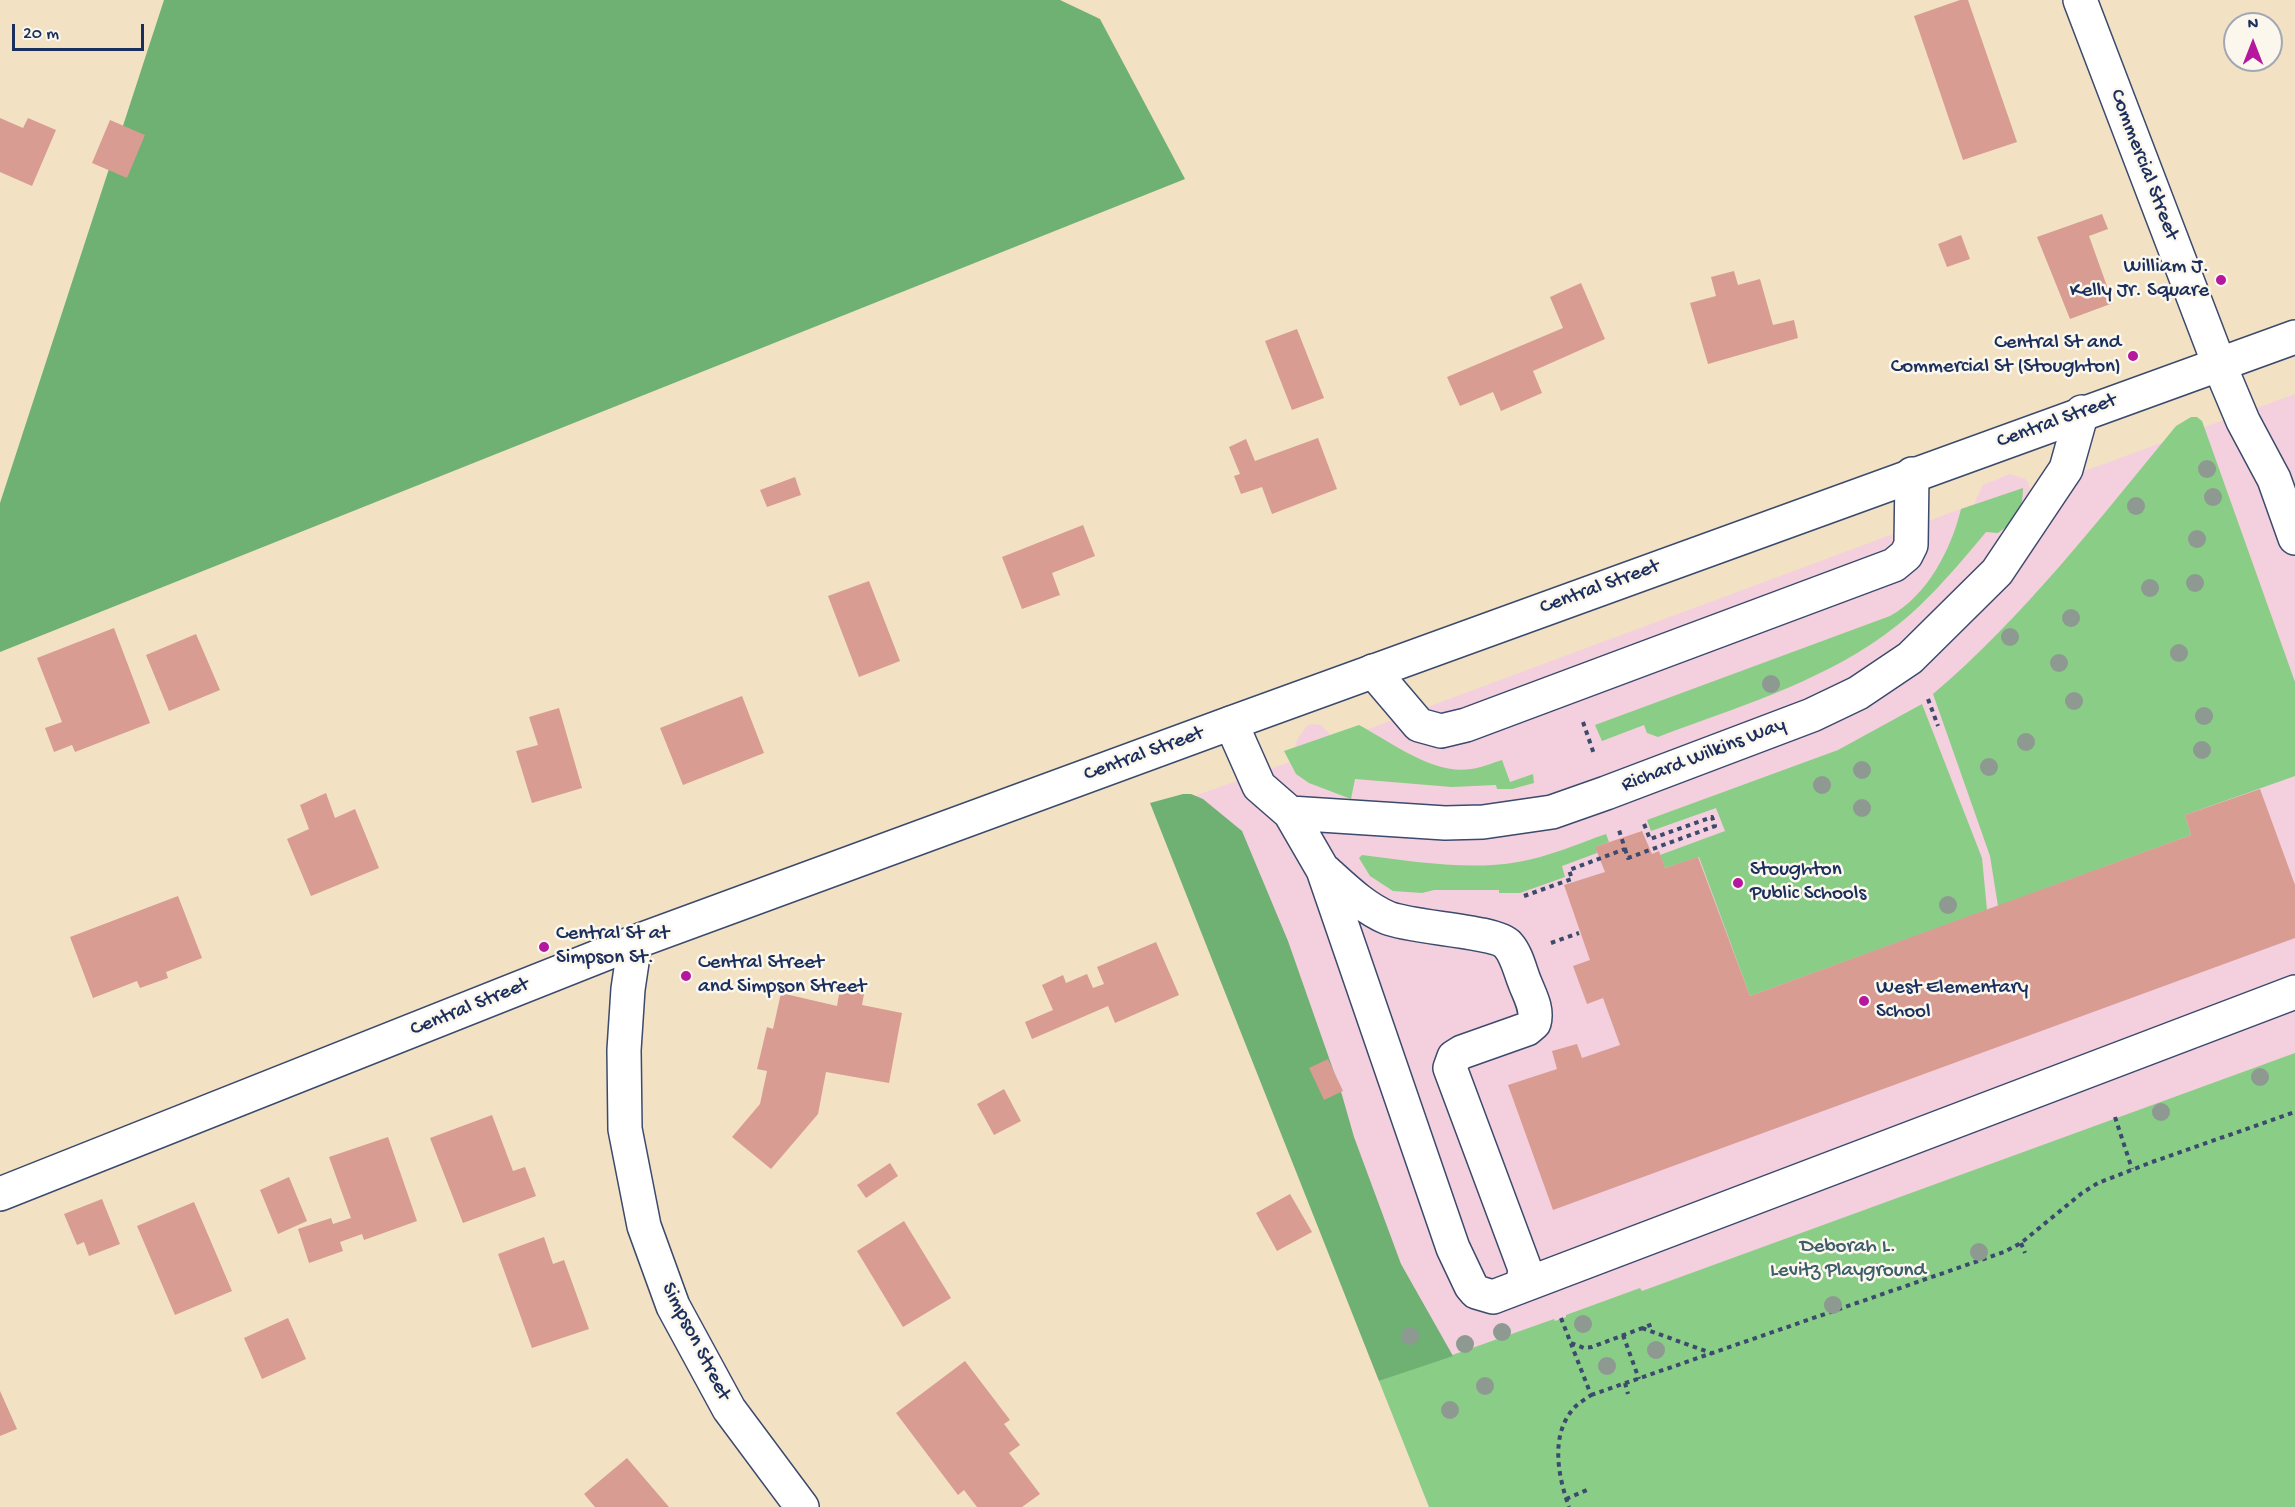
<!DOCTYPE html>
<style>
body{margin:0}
#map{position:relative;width:2295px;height:1507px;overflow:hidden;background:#f2e1c3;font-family:"Gochi Hand",sans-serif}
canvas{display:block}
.north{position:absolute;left:2223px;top:12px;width:60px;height:60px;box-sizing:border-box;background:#fbf7ec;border:2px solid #a1a7b3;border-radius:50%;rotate:0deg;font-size:16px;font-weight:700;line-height:24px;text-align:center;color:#1b2f5e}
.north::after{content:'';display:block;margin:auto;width:21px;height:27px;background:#b5179e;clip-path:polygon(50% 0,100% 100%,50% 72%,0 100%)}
.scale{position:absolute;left:12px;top:24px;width:132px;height:27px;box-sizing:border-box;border:3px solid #1b2f5e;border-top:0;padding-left:8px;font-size:18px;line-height:21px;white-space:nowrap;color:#1b2f5e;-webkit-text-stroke:4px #fbf7ec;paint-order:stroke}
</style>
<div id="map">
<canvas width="2295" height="1507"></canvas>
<div class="north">N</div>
<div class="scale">20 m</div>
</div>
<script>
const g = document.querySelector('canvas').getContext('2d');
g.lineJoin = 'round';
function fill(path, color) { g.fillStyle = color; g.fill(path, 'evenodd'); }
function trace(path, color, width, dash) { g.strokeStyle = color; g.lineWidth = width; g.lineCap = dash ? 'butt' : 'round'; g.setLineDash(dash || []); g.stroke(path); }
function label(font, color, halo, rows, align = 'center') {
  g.font = font + ' "Gochi Hand",sans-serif'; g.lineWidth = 5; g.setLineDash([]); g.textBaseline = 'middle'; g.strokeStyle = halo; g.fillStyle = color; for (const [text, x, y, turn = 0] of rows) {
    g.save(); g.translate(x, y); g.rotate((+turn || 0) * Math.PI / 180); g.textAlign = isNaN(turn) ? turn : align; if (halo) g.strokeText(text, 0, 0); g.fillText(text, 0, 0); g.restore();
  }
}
fill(new Path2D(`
 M2295,394V1507H1429L1153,811L1295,760L1294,750L1298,738L1307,726L1311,724L1321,725L1336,741L1974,504L1983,485L2010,474L2025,479L2028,482L2030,491Z`), '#f4cfdd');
fill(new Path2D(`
 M2191,417H2197L2202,421L2295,682V776L2185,815L2191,835L1998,906L1990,856L1933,694C2023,618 2101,517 2176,426Z
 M2023,488C2022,514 2019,518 1998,533L1986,532C1955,569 1923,608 1883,636C1816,684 1734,708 1658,737L1647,733L1644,725L1602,741L1595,725L1890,616C1927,596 1951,550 1961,509Z
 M1922,704L1982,858L1987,910L1750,996L1699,857L1665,868L1660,855L1725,831L1716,808L1651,831L1647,820L1838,750Z
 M1359,725C1391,742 1433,775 1471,769C1481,768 1492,763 1502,760L1510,782L1533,774L1534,783L1512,789H1497L1496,785L1452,787L1355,779L1351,799L1309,783L1296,774L1284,751Z
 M1606,834L1609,842L1596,847L1597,853L1562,866L1565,877L1520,893H1499V890H1434L1422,893L1393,891L1370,876L1359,858L1362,855C1412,861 1467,871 1518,862C1548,857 1577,844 1606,834Z
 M2295,1053V1507H1429L1379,1381L1554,1319L1555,1321L1566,1317V1315L1640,1288L1642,1291Z`), '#8acd86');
fill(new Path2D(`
 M164,0H1060L1100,19L1185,179L0,652V503Z
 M1183,794H1191L1203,799L1242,831L1288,941L1342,1095L1354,1137L1401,1264L1453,1356L1379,1381L1150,803Z`), '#6fb073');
fill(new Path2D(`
 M1960,0H1968L2017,142L1963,160L1914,16Z
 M0,118L23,128L28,118L56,130L32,186L0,172Z
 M110,120L145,135L127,178L92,163Z
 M2102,214L2108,229L2089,236L2113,303L2070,319L2037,237Z
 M1961,235L1970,259L1947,267L1938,244Z
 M1734,271L1738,285L1760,279L1773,325L1794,320L1798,338L1708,364L1690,303L1716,296L1711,277Z
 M1581,283L1605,339L1533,371L1542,393L1501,411L1493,392L1460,406L1447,377L1563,328L1550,297Z
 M1297,329L1324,398L1292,410L1265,341Z
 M1318,438L1337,489L1272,514L1262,487L1241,494L1234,476L1240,474L1229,447L1246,439L1255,461Z
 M795,477L801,495L767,507L760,490Z
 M1083,525L1095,556L1052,573L1060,595L1022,609L1002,557Z
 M869,581L900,661L859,677L828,596Z
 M114,628L150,723L75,752L72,745L54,752L45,728L62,722L37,658Z
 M196,634L220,690L169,711L146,655Z
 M742,696L764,753L683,785L660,728Z
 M559,708L582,788L532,803L516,751L538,745L529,717Z
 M2260,789L2295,885V938L1553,1210L1508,1085L1557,1069L1552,1051L1577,1044L1582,1058L1620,1045L1603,998L1587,1004L1573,966L1590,960L1564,885L1605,872L1595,847L1642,831L1652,854L1659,851L1665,868L1698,857L1750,996L2191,835L2185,815Z
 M326,793L335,818L355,809L379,868L311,896L287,839L309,829L300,805Z
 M178,896L202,958L166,972L168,978L140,988L137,981L93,998L70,937Z
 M1156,942L1179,995L1115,1023L1108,1006L1032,1039L1025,1022L1053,1010L1042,985L1063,975L1066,983L1087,974L1093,988L1104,984L1097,967Z
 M840,989L864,994L862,1005L902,1013L889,1083L826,1072L818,1114L771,1169L732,1137L760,1104L767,1071L757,1069L767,1027L773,1029L781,993L837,1006Z
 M1328,1059L1343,1091L1324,1100L1309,1068Z
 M1004,1089L1021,1121L994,1135L977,1104Z
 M492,1115L513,1171L525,1167L536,1196L463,1223L430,1138Z
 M388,1137L417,1221L364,1240L362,1234L340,1242L343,1251L309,1263L298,1229L331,1218L333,1224L351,1218L329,1157Z
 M890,1163L898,1176L866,1198L857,1185Z
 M289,1177L307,1221L278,1234L260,1190Z
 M1290,1194L1312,1232L1277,1251L1256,1213Z
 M102,1199L120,1244L89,1256L84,1242L77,1245L64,1214Z
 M194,1202L232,1291L175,1315L137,1226Z
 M904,1221L951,1298L903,1327L857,1251Z
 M544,1237L553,1264L564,1260L589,1329L532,1348L498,1254Z
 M288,1318L306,1359L262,1379L244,1338Z
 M965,1361L1010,1420L1004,1424L1020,1445L1009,1453L1040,1494L1022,1507H977L964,1490L958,1495L896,1413Z
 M0,1391L17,1429L0,1436Z
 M627,1458L669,1507H595L584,1494Z`), '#d89c92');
const minor = new Path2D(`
 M2080,0L2219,364L2243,421L2274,479L2295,538
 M1373,671L1419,725L1441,731L1466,725L1894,565L1906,555L1911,545L1912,474
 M1231,723L1259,786L1290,813L1445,823L1483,822L1552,812L1606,793L1812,715L1858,693L1910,658L1997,572L2066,469L2082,412
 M1290,813L1323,870L1453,1248L1471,1286L1476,1292L1493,1297L2295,992
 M1325,871C1344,888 1364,908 1388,918C1413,928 1496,931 1508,945C1517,955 1520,971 1525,983C1530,996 1538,1009 1534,1023L1527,1029L1462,1052L1454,1057L1450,1068L1525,1269L1523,1282L1518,1287
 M635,942L628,989L624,1050L625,1129L644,1226L673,1306L729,1409L802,1507`);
const major = new Path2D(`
 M0,1194L635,942L1231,723L2295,337`);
trace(minor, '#3b4a6d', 36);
trace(major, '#3b4a6d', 36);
trace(new Path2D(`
 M1928,699L1938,726
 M1583,722L1594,754
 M1625,849L1628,858L1715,826L1712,817L1650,839L1644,824L1641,825
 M1524,896L1572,879L1569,870L1625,849L1619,830
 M1551,943L1579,933
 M2115,1117L2132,1169
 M2021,1243L2025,1253
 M1561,1318L1591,1395C1586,1399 1580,1402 1576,1406C1549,1433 1558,1476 1569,1507
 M1642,1328L1711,1353
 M1623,1335L1639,1379
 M1571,1343L1584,1348L1592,1347L1653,1324
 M1625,1383L1628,1394
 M1591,1395L2004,1252L2021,1243L2082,1193L2098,1183L2152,1162L2295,1112
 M1566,1499L1587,1490`), '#3b4a6d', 4, [4.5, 4.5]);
trace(minor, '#fff', 33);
trace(major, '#fff', 33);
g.fillStyle = '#8e9992';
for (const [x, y] of [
 [2207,469],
 [2213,497],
 [2136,506],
 [2197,539],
 [2195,583],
 [2150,588],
 [2071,618],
 [2010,637],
 [2179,653],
 [2059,663],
 [1771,684],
 [2074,701],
 [2204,716],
 [2026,742],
 [2202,750],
 [1989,767],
 [1862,770],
 [1822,785],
 [1862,808],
 [1948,905],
 [2260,1077],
 [2161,1112],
 [1979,1252],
 [1833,1305],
 [1583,1324],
 [1502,1332],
 [1410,1336],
 [1465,1344],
 [1656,1350],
 [1607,1366],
 [1485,1386],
 [1450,1410]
]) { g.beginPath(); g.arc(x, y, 9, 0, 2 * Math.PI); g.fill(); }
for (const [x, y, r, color] of [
 [2221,280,6,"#b5179e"],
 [2133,356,6,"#b5179e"],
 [1738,883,6,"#b5179e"],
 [544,947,6,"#b5179e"],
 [686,976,6,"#b5179e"],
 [1864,1001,6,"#b5179e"]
]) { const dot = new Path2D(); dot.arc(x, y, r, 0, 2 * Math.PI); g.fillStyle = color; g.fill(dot); trace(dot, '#fbf7ec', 2); }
label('21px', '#1b2f5e', '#fbf7ec', [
 ["Commercial Street",2143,165,69],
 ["Central Street",2057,422,-20],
 ["Central Street",1600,588,-20],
 ["Central Street",1144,755,-20],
 ["Richard Wilkins Way",1704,756,-21],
 ["Central Street",470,1008,-22],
 ["Simpson Street",695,1342,63]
]);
label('21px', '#1b2f5e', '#fbf7ec', [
 ["William J.",2209,268,"right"],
 ["Kelly Jr. Square",2209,292,"right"],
 ["Central St and",2121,344,"right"],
 ["Commercial St (Stoughton)",2121,368,"right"],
 ["Stoughton",1750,871],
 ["Public Schools",1750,895],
 ["Central St at",556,935],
 ["Simpson St.",556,959],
 ["Central Street",698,964],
 ["and Simpson Street",698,988],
 ["West Elementary",1876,989],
 ["School",1876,1013]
], 'left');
label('21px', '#3c5e6a', '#fbf7ec', [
 ["Deborah L.",1848,1248],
 ["Levitz Playground",1848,1272]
]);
</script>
